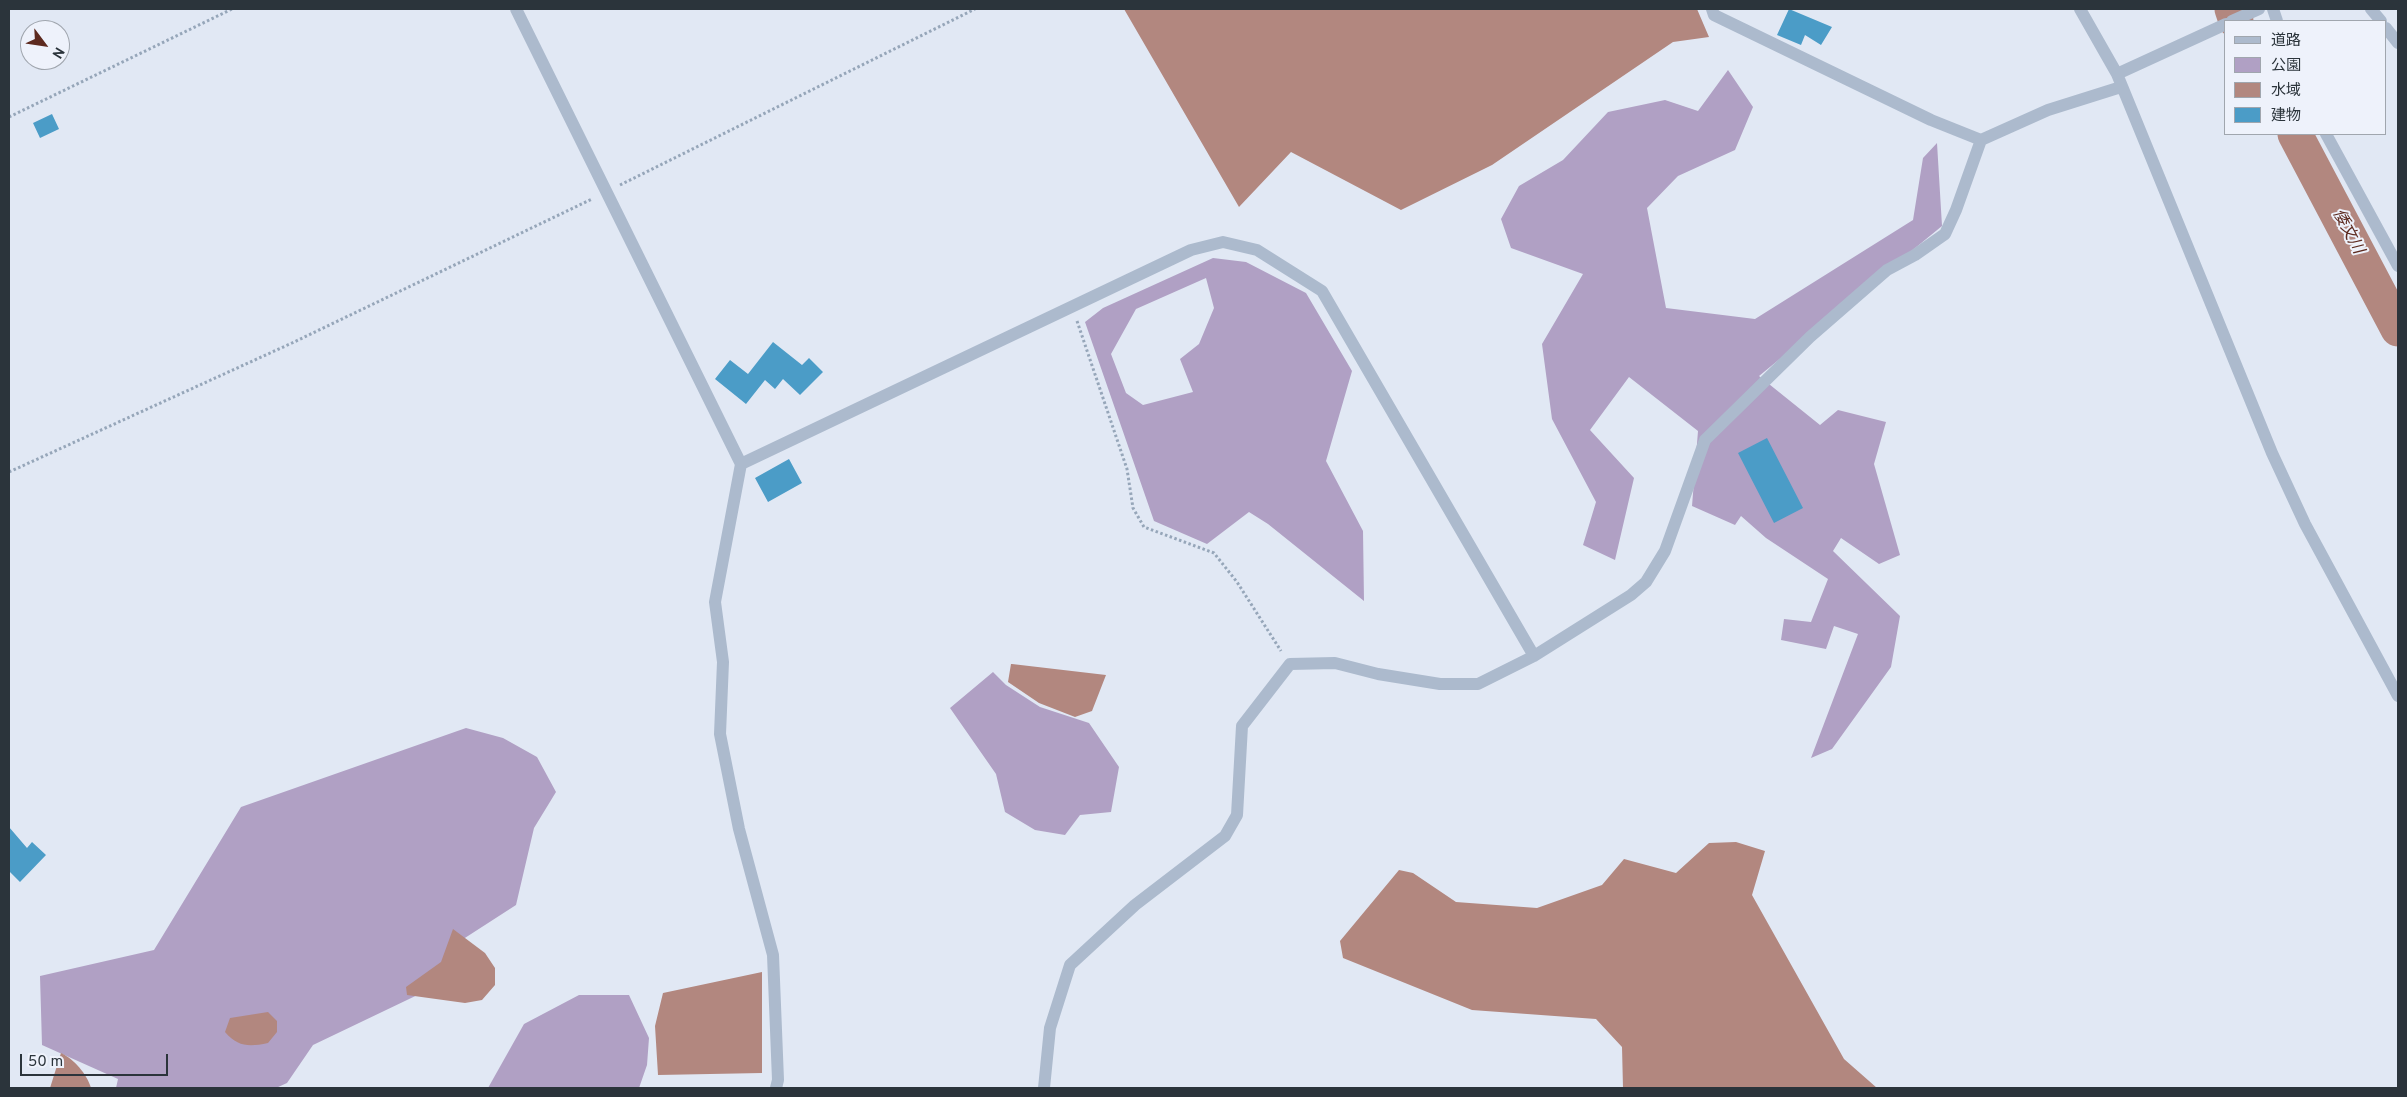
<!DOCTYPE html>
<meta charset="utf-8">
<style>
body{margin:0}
#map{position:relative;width:2407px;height:1097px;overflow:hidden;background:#e1e8f4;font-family:Overpass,"Noto Sans JP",sans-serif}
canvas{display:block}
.frame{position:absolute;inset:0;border:10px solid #2b343b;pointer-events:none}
.legend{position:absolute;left:2224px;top:20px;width:162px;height:115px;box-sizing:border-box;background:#eef2fb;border:1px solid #a0a6ae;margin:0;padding:6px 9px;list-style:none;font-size:15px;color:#2b343b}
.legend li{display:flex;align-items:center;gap:10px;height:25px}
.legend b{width:25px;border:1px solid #a0a6ae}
.north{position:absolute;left:20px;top:20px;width:50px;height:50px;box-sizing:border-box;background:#eef2fb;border:1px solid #a0a6ae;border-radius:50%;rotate:121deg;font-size:14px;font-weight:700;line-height:20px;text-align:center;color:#2b343b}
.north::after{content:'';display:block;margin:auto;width:18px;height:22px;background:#5d2a1f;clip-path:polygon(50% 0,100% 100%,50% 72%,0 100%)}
.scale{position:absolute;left:20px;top:1054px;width:148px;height:22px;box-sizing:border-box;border:2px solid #2b343b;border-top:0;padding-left:6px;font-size:15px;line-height:18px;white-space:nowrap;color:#2b343b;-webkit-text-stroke:4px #eef2fb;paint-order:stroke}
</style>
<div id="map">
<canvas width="2407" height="1097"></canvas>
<div class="frame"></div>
<ul class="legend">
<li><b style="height:6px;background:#acbacd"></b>道路</li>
<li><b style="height:14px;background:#b0a0c4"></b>公園</li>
<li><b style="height:14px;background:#b2877f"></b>水域</li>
<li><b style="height:14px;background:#4b9cc7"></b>建物</li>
</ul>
<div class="north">N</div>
<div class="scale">50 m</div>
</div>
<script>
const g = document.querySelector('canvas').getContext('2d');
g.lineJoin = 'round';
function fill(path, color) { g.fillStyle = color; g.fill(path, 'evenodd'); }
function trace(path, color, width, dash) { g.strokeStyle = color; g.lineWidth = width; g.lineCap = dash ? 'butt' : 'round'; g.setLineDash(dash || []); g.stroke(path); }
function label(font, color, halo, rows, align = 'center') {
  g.font = font + ' Overpass,"Noto Sans JP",sans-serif'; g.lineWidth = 4; g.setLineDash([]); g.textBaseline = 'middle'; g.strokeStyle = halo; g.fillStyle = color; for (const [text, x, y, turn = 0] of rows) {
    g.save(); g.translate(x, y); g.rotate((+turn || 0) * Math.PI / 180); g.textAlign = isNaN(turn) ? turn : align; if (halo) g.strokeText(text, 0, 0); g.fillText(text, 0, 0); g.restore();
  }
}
fill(new Path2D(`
 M1728,70L1753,107L1735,150L1678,176L1647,208L1666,308L1755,319L1913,220L1923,158L1937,143L1942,226L1759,376L1820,425L1838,410L1886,422L1874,464L1900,555L1879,564L1841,538L1833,551L1900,616L1891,667L1832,749L1811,758L1858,634L1834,626L1826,649L1781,640L1784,619L1811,622L1828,579L1766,538L1741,516L1735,525L1692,506L1698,431L1629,377L1590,430L1634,478L1615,560L1583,545L1596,502L1552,419L1542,344L1583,274L1511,248L1501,219L1519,186L1563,160L1608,112L1665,100L1698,111Z
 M1213,258L1246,262L1306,293L1352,371L1326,461L1363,531L1364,601L1268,524L1249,512L1207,544L1154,521L1085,322L1103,308ZM1206,278L1214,308L1199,344L1180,359L1193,392L1143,405L1126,393L1111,354L1136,309Z
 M993,672L1006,685L1040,707L1089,723L1119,767L1111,812L1080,815L1065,835L1035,830L1005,812L996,774L950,708Z
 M466,728L503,738L537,757L556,792L534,828L516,905L454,945L430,989L313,1045L287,1083L276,1088H116L118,1079L42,1045L40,976L154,950L241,807Z
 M579,995H629L649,1038L647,1065L639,1088H488L524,1024Z`), '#b0a0c4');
fill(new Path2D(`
 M1124,9H1697L1709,37L1673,42L1492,165L1401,210L1291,152L1239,207Z
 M1011,664H1012L1106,675L1092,711L1075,717L1039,703L1008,682Z
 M1736,842L1765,851L1752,895L1844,1059L1877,1088H1623L1622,1047L1596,1019L1472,1010L1343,958L1340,941L1399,870L1413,873L1456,902L1537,908L1602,885L1624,859L1676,873L1709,843Z
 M453,929L485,953L495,968V985L482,1000L465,1003L407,995L406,987L441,962Z
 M762,972V1073L658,1075L655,1026L663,993Z
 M268,1012L277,1021V1032L268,1043C249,1047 238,1047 225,1032L230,1018Z
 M61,1053C74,1059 87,1074 91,1088H50Z`), '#b2877f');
trace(new Path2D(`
 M2232,9L2236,21
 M2295,134L2398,329`), '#b2877f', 35);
fill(new Path2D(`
 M1789,9L1832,27L1821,45L1805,35L1801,45L1777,35Z
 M52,114L59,129L40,138L33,123Z
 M773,342L802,365L809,358L823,372L800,395L783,379L775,389L765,380L746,404L715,379L730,360L748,374Z
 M1767,438L1803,508L1774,523L1738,453Z
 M789,459L802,483L768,502L755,478Z
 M9,827L27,848L32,842L46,855L20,882L9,871Z`), '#4b9cc7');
trace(new Path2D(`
 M9,117L232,9
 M620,185L975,9
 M1077,321L1127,469L1133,508L1144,527L1214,553L1237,582L1281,651
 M9,472L292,343L592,199`), '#96a6b9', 3, [2.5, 2.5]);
trace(new Path2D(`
 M516,9L741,464L715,602L723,662L720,734L739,829L773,955L778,1080L776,1088
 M1712,9L1714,15L1931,120L1981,140L2048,110L2121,87
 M2080,9L2117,74L2272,453L2305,524L2398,696
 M2273,9L2277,21
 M2371,9L2381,21
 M2232,21L2259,9
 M2386,28L2398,43
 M2117,74L2226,24
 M2326,134L2398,266
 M741,464L1191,250L1223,242L1257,250L1322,291L1534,656
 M1044,1088L1050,1028L1070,965L1135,905L1225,836L1237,815L1242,726L1290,664L1335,663L1378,674L1440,684H1478L1534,656L1631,595L1646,582L1665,551L1705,440L1810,337L1887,270L1915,255L1945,234L1956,210L1981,140`), '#acbacd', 12);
label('italic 16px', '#5d2a1f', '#eef2fb', [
 ["倭文川",2347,232,62]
]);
</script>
